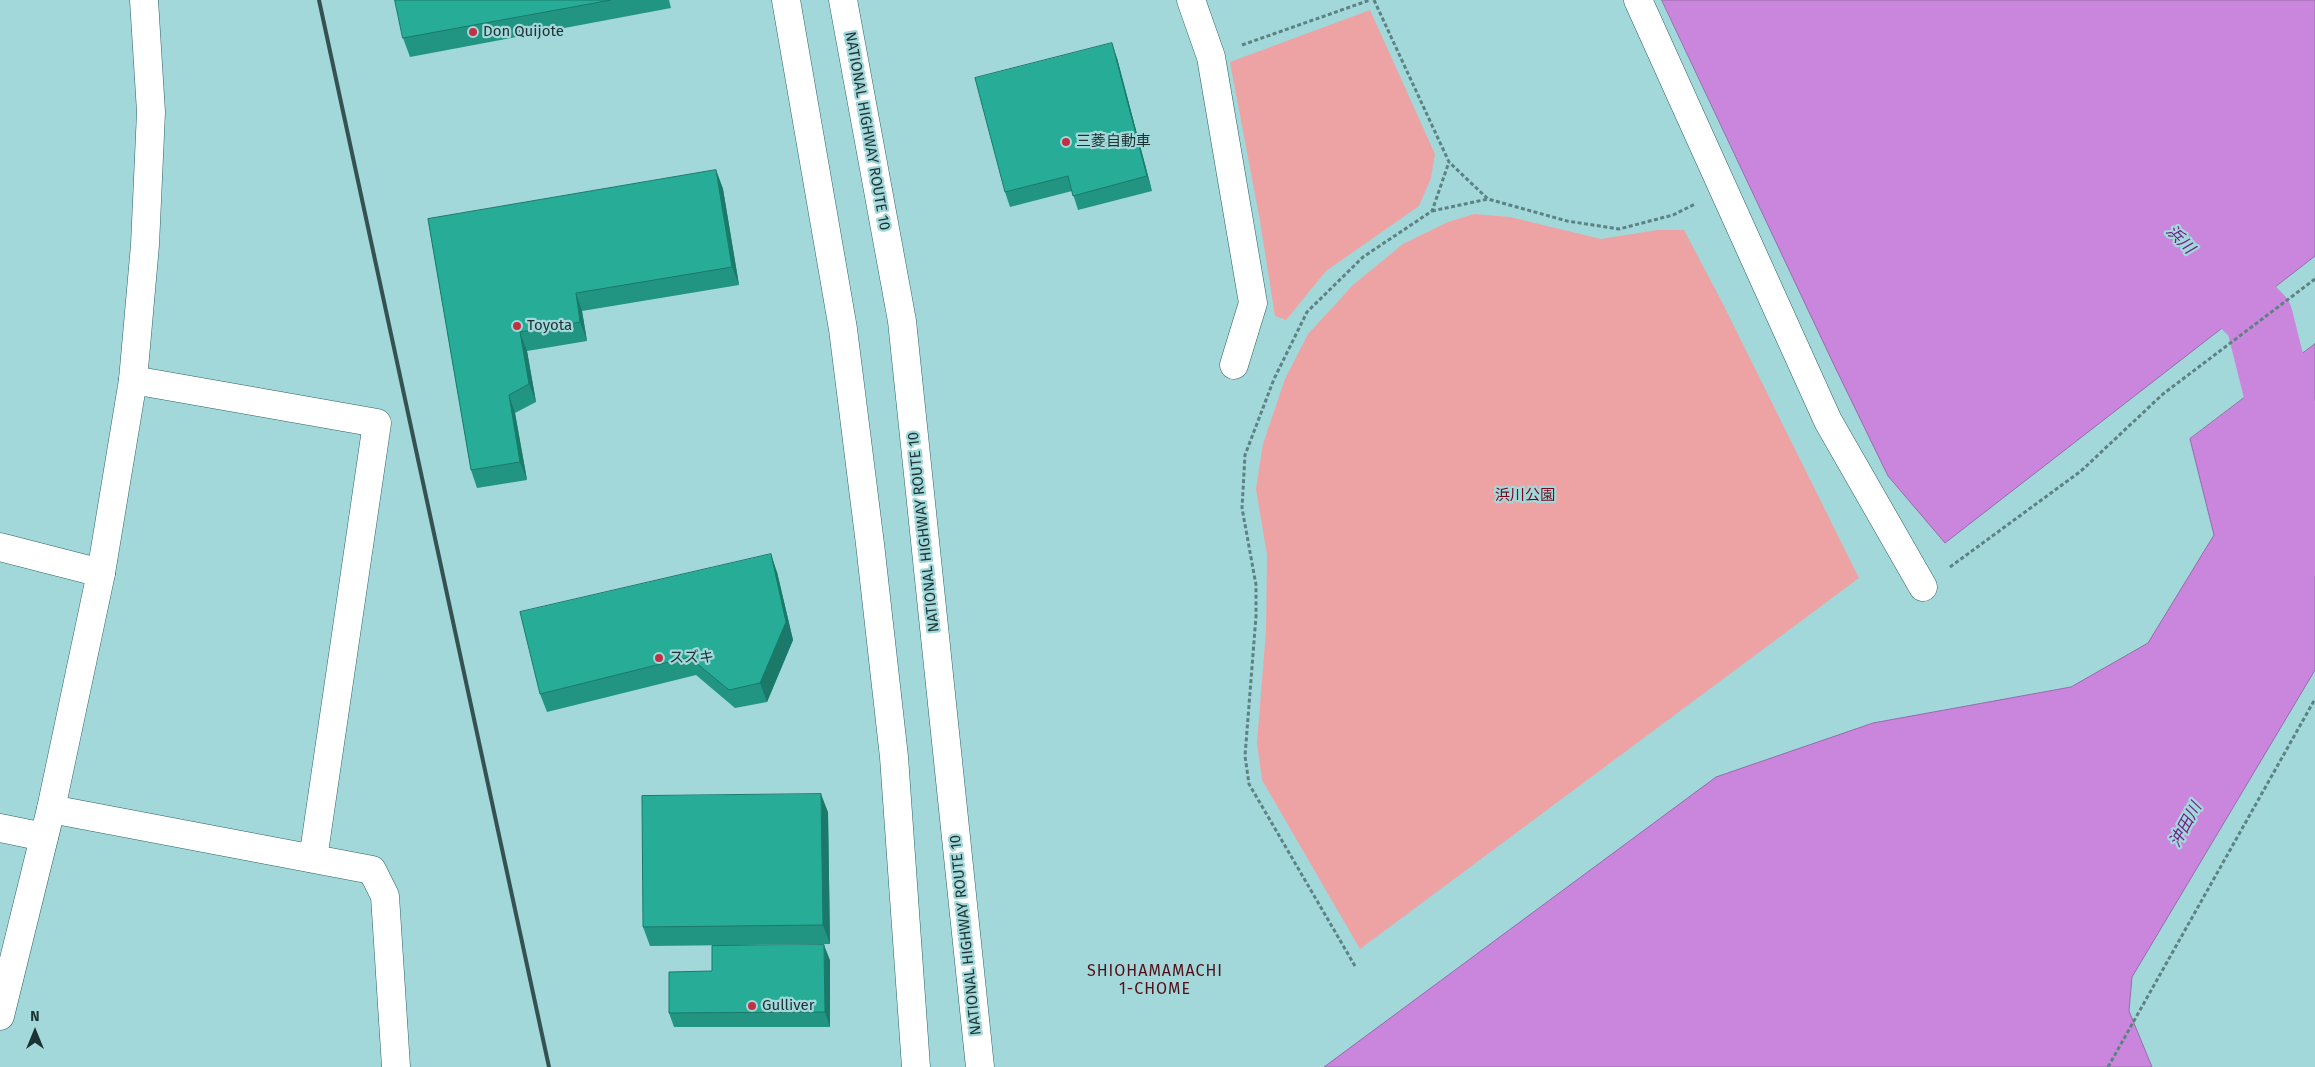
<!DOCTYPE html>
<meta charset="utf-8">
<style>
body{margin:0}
#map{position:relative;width:2315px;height:1067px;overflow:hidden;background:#a2d8da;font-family:"Fira Sans",sans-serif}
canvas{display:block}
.north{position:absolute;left:10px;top:1007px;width:50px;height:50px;-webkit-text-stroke:4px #a2d8da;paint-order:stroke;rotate:0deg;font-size:14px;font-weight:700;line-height:20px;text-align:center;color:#1c3233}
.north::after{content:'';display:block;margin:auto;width:18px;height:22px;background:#1c3233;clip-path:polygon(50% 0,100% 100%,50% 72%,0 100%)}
</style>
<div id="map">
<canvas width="2315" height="1067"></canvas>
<div class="north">N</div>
</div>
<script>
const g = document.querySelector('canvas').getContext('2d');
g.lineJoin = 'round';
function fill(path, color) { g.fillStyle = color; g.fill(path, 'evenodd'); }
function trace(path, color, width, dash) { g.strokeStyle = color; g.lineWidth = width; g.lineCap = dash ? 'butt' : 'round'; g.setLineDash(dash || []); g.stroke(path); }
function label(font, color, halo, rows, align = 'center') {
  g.font = font + ' "Fira Sans","Noto Sans JP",sans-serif'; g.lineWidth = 4.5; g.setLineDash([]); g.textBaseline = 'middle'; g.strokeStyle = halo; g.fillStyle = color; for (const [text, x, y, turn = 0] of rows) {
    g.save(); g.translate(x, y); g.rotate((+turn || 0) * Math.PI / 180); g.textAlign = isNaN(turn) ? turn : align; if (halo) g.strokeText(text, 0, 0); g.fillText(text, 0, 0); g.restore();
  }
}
fill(new Path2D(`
 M1370,10L1435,154L1431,178L1419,206L1326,271L1286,320L1275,316L1260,221L1230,62Z
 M1474,214L1510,217L1601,239L1657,230H1684L1723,304L1859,578L1360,949L1262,780L1257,743L1266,630L1267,555L1256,489L1263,444L1285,379L1308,334L1353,285L1403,244L1448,222Z`), '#eda3a3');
const water = new Path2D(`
 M1662,0H2315V256L1945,543L1888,476L1835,367Z
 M2315,344V670L2132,977L2129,1011L2152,1067H1324L1716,777L1873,723L2071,687L2148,643L2214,535L2190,439Z`);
fill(water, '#ca85dd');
trace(water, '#966caa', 1);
trace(new Path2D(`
 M2181,241L2259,318L2315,542`), '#ca85dd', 68);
const minor = new Path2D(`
 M1191,0L1211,57L1253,303L1234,365
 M1638,0L1828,421L1923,587
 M133,380L377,423L313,859
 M0,547L101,573
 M51,809L372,870L385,896L396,1067
 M0,828L44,837`);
const tertiary = new Path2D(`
 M0,1016L51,809L101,573L133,380L145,245L151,112L144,0`);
const trunk = new Path2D(`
 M786,0L843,329L870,544L894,757L916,1067
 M843,0L902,321L980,1067`);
trace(minor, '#2d6163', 29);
trace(tertiary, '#2d6163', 29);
trace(trunk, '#2d6163', 29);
trace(new Path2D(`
 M1374,0L1449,162L1488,199L1567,221L1619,229L1673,215L1695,204
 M1242,45L1370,0
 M1432,211L1488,199
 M1950,567L2081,471L2163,394L2315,279
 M1355,966L1249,784L1245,756L1256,616V585L1242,508L1245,455L1274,379L1307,312L1363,257L1432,211L1449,162
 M2108,1067L2315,699`), '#5d8283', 3, [4, 2.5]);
trace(minor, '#fff', 28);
trace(tertiary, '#fff', 28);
trace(trunk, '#fff', 28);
trace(new Path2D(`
 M319,0L549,1067`), '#355152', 4);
fill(new Path2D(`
 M395,0H669L671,8L410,57L403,38Z
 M1117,58L1152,191L1078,210L1072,191L1010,207L1005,192Z
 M716,170L723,189L739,285L582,311L587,341L527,351L536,402L515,413L527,480L477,488L471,470L428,219Z
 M777,572L793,640L767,702L735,708L696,675L547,712L540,694Z
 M828,812L830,944L650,946L643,927Z
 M830,960V1027H674L669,1013L712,971Z`), '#229582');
fill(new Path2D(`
 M1112,43L1117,58L1152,191L1147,176Z
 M716,170L723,189L739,285L732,267Z
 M576,293L582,311L587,341L580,322Z
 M520,332L527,351L536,402L529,384Z
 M509,395L515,413L527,480L520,462Z
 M771,554L777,572L793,640L767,702L760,683Z
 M821,794L828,812L830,944L823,925Z
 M824,945L830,960V1027L825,1012Z`), '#1b796a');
const building = new Path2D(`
 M395,0H611L403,38Z
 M1112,43L1147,176L1073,196L1068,176L1005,192L975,78Z
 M716,170L732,267L576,293L580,322L520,332L529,384L509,395L520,462L471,470L428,219Z
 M771,554L786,622L760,683L729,690L689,657L540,694L520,612Z
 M821,794L823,925L643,927L642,796Z
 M824,945L825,1012L669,1013V972L712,971V946Z`);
fill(building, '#27ad97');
trace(building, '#1b796a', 1);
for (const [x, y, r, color] of [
 [473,32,5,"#c13043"],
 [1066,142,5,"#c13043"],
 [517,326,5,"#c13043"],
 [659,658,5,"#c13043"],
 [752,1006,5,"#c13043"]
]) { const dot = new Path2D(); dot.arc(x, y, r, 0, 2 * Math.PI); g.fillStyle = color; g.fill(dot); trace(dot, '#a2d8da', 2); }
label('15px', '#1c3233', '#a2d8da', [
 ["Don Quijote",483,32],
 ["三菱自動車",1076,142],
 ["Toyota",527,326],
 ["スズキ",669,658],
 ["Gulliver",762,1006]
], 'left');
label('15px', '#1c3233', '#a2d8da', [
 ["NATIONAL HIGHWAY ROUTE 10",867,131,80],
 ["NATIONAL HIGHWAY ROUTE 10",924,532,-96],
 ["NATIONAL HIGHWAY ROUTE 10",966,935,-96]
]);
label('15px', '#75071e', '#a2d8da', [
 ["浜川公園",1525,496]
]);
label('italic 16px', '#731e87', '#a2d8da', [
 ["浜川",2180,240,45],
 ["沖田川",2186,825,-61]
]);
g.letterSpacing = '1px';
label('16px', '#540f18', '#a2d8da', [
 ["SHIOHAMAMACHI",1155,972],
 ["1-CHOME",1155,990]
]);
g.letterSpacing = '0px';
</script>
